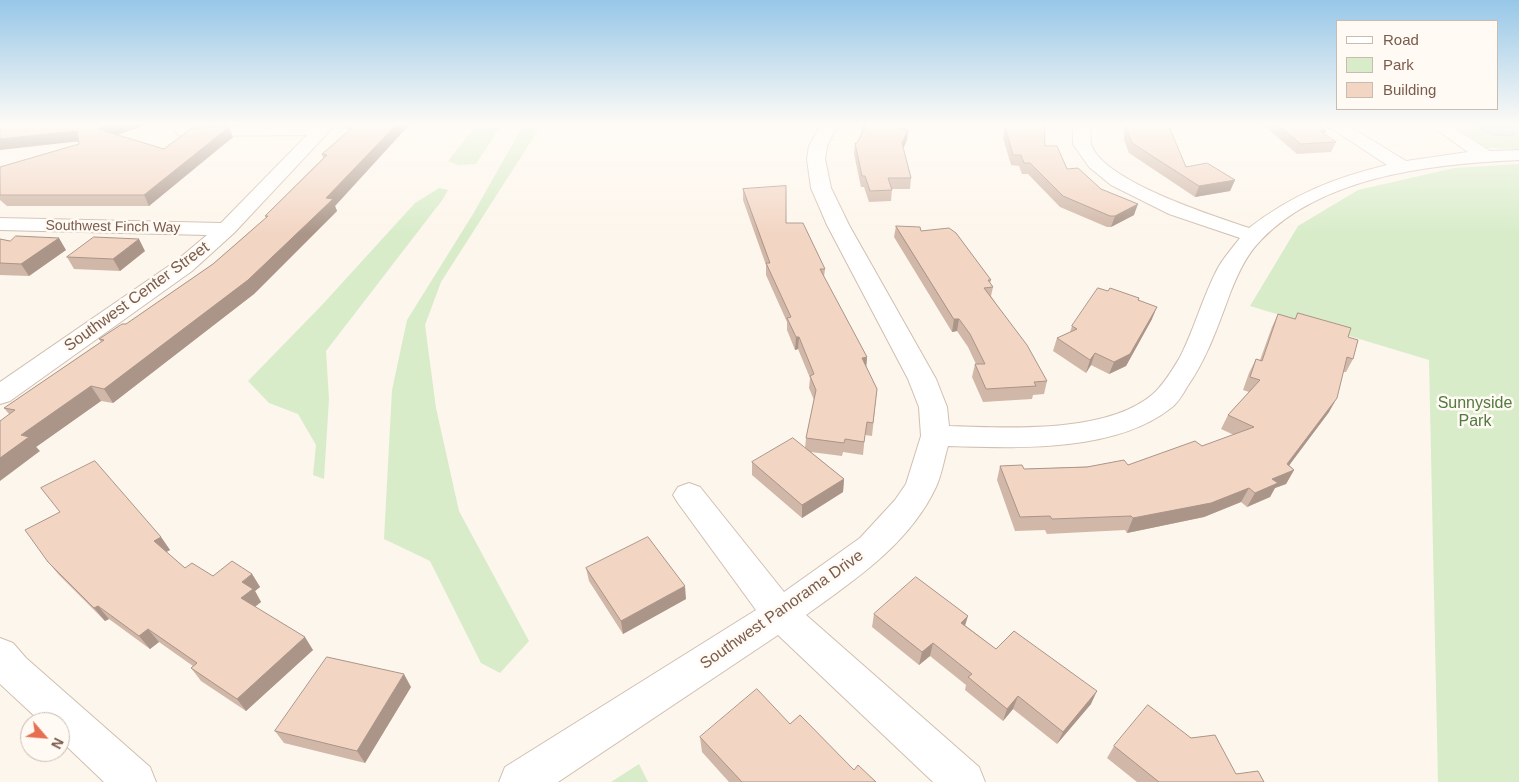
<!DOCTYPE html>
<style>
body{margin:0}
#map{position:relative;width:1519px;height:782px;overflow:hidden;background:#fdf6ec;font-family:Helvetica,sans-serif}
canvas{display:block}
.legend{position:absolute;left:1336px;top:20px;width:162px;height:90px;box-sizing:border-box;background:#fffaf3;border:1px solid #cabbb1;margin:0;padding:6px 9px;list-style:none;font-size:15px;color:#7a5c4d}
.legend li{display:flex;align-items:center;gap:10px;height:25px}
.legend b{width:25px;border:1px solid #cabbb1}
.north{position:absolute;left:20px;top:712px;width:50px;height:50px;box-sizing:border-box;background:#fffaf3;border:1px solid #cabbb1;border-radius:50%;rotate:117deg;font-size:14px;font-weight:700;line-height:20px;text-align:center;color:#7a5c4d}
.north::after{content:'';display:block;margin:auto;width:18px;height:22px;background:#e76f51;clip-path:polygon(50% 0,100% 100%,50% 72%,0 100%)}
</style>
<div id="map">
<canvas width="1519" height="782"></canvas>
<ul class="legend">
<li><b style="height:6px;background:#fff"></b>Road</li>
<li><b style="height:14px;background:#d8ecc9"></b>Park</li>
<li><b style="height:14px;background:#f3d5c3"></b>Building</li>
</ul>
<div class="north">N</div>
</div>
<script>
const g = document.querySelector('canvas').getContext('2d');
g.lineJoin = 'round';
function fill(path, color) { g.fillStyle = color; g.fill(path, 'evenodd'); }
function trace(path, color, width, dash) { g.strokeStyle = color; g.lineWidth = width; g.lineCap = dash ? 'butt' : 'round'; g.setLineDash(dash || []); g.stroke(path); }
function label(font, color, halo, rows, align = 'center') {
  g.font = font + ' Helvetica,sans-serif'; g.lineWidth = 5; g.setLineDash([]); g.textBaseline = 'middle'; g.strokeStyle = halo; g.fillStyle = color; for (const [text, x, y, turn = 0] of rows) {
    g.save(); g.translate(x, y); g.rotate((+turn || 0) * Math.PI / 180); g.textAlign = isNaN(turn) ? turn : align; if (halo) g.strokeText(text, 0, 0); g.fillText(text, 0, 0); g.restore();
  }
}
fill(new Path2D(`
 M477,124H502L476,164L458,165L448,161Z
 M524,124H542L441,282L425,325L436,408L459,511L529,641L500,673L481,663L430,561L384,539L392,390L407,320L473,214Z
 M1450,124H1519V149L1488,148Z
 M1519,164V782H1438L1429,360L1250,306L1298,226L1358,190L1454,168Z
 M439,188L448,190L443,199L326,351L329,399L324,479L313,475L316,445L298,414L269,403L248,381L322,305L415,203Z
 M639,764L648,782H611Z`), '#d8ecc9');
const water = new Path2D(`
 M1470,124H1513L1515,126L1513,136L1494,135Z`);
fill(water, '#bfe3e8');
trace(water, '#a5d3da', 1);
const minor = new Path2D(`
 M336,124L234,233L192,271L10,401L0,404V382L176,261L207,235L0,230V218L221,223L307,135L184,136L178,135L175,131L178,127Z
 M821,124H838L827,146L825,159L831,188L849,225L936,379L947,407L949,426C1007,428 1107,434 1153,394C1164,384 1173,369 1180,357C1195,328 1203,295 1219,266C1225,256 1233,247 1240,238L1169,214L1111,185L1089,167L1073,144V124H1091C1091,130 1090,138 1091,144C1102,181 1214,216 1249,228C1293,194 1334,178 1387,165L1325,124H1346L1406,161L1468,152L1428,124H1448L1490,151L1519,150V160C1434,164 1324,175 1261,240C1247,254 1238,273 1231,291C1218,325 1208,357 1187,387C1183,394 1178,403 1171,408C1114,453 1016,448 948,446C944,459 942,474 936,487C910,543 855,580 806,615L979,767L985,782H933L778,635L558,782H499L505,767L756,610L678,503L673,495L678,487L689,483L700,487L784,592L860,538L895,500L906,484L921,436L919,407L908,379L827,225L811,188L807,159L809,146Z
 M0,638L13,643L26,658L150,767L156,782H104L60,740V722H41L0,684Z`);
trace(minor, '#d1beb0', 2);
fill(minor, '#fff');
fill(new Path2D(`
 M3,124H149L117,135L164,149L233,137L149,206H7L0,200V167L79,144V142Z
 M410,124L335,206L337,211L254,294L113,403L101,401L36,447L40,451L4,408L101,342L99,339L126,324L213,264L266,218L265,216L323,158L322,154L348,131L347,128Z
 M863,124H903V129L908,130L907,140L903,148L911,178L910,189H892L891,201L869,202L864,187H861L854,154L855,143H857L861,135L862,126Z
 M1124,124H1168L1186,167L1235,180L1230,191L1195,197L1129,153L1124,140Z
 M1262,124H1317L1326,131L1324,134L1336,142L1331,152L1297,154Z
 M1005,127L1045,146L1067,169L1101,189L1134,215L1111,227H1107L1060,207L1028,174H1022L1019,166L1011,165L1003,138Z
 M743,189L786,223L825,269L824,277L867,357L866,366L877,389L872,436L865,435L863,455L843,452L842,456L811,452L844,479L843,492L802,518L752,475V462L805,448L806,438L814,400L809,388L810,378L798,349L795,350L787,330V322L766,275V265L743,200Z
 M896,226L921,231L991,280L990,283L993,287L991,296L1047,381L1044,394L1033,395L1032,399L983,402L972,377L975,364H976L968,347L957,331L952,332L894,237Z
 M0,239L10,241L66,250L29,276L0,275Z
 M145,251L120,271L74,269L67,257Z
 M1108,291L1139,298V300L1152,319L1126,366L1109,374L1091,365L1086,373L1053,351L1057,338L1070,332L1072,326Z
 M1298,313L1348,337L1353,359L1346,372H1343L1329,412L1289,465L1294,470L1286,484L1275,488L1270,497L1247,507L1241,502L1204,517L1127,533L1125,530L1047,534L1045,530L1015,531L997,480L1000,466L1024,469L1128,465L1202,446L1234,435L1221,429L1228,415L1249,392L1243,390L1249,373L1256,359L1260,360L1272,327L1278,314L1295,319Z
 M161,537L170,550L166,552L185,568L213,576L252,574L260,587L255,591L261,602L255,607L313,650L246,711L201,681L191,668L193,666L159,642L150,649L109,619L105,621L59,575L48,562Z
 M586,568L686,599L623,634L589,581Z
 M874,614L965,625L996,649L1091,704L1057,744L1013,709L1003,721L965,690L966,685L930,656L919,665L872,627Z
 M411,687L365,763L284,743L275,731Z
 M790,724L854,770L876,782H729L702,752L700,737Z
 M1114,746L1236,774L1264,782H1137L1107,758Z`), '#d1b7a8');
fill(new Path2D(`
 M113,124H149L104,139L98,129Z
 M397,124H410L335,206L337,211L254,294L113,403L104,389L326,198Z
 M229,127L233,137L149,206L144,195Z
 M908,130L907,140L901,154L902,143Z
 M77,131L82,141L0,150V139Z
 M1235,180L1230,191L1195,197L1199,186Z
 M1138,204L1134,215L1111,227L1115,216Z
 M59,238L66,250L29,276L21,264Z
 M139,239L145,251L120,271L113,259Z
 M1157,307L1152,319L1126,366L1109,374L1114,362Z
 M954,319H959L957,331L952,332Z
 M796,337H799L798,349L795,350Z
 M1095,353L1091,365L1086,373L1090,360Z
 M867,357L866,370L862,358Z
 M91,386L101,401L36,447L40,451L0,481V458L21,435Z
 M1337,398L1329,412L1282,475L1294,470L1286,484L1275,488L1270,497L1247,507L1255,493L1272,479L1287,464Z
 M844,479L843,492L802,518V505Z
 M1249,488L1241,502L1204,517L1127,533L1133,518Z
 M161,537L170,550L163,554L154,541Z
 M252,574L260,587L255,591L261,602L249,611L241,598L242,582Z
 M685,586L686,599L623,634L621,621Z
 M98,606L109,619L105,621L94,608Z
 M968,616L964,629L961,623Z
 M148,629L159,642L150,649L139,636Z
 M305,637L313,650L246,711L237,699Z
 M933,643L930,656L919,665L922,652Z
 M404,674L411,687L365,763L357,751Z
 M1097,691L1091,704L1057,744L1063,732Z
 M1018,696L1013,709L1003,721L1007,709Z`), '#aa9588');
const building = new Path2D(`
 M3,124H113L98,129L164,149L192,128L229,127L144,195H0V167L79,144L77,131L0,139V128Z
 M350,124H397L326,198L333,199L248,280L104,389L91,386L21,435L29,437L0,458V421L15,410L4,408L104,340L99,339L122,324H126L213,264L268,216H265L327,155L322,154L352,128H347Z
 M863,124H903L901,129L908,130L902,143L911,178H888L892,190L870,191L865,176H862L855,143H857L866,126H862Z
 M1006,124H1044L1045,146H1057L1067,169L1078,168L1101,189L1138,204L1115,216H1110L1063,196L1030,163H1024L1021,155H1013L1005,127Z
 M1127,124H1168L1186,167L1207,163L1235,180L1199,186L1132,143L1127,130Z
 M1277,124H1317L1326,131H1320L1336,142L1301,144Z
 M786,186V223H803L825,269H820L867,357L862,358L877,389L873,423L867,422L864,442L845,439L844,443L806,438L816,390L810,376L814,374L799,337H796L787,318L791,317L766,263H770L743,189Z
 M896,226L920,227L921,231L949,228L956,233L991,280H988L993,287L984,288L1027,345L1047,381L1034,382L1036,386L986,389L975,364H985L970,334L959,319H954Z
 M16,236L59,238L21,264L0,263V239L10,241Z
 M94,237L139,239L113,259L67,257Z
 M1098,288L1108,291L1110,288L1139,298L1138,300L1157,307L1130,354L1114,362L1095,353L1090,360L1057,338L1077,329L1072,326Z
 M1298,313L1351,328L1348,337L1358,340L1353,359L1347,357L1337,398L1287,464L1294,470L1272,479L1278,483L1255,493L1249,488L1211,503L1133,518L1131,516L1052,519L1050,516L1020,517L1000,466L1022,465L1024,469L1087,467L1124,460L1128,465L1195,441L1202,446L1254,427L1228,415L1260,380L1250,377L1256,359L1262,361L1278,314L1295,319Z
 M793,438L844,479L802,505L752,462Z
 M95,461L161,537L154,541L185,568L192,563L213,576L232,561L252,574L242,582L253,589L241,598L305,637L237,699L191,668L197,663L148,629L139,636L98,606L94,608L48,562L25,530L60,512L41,488Z
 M648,537L685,586L621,621L586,568Z
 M916,577L968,616L961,623L996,649L1014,631L1097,691L1063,732L1018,696L1007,709L968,677L972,674L933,643L922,652L874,614Z
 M327,657L404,674L357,751L275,731Z
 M757,689L790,724L800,715L854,770L858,765L876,782H742L700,737Z
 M1148,705L1191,738L1215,735L1236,774L1258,771L1264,782H1159L1114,746Z`);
fill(building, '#f3d5c3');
trace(building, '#aa9588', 1);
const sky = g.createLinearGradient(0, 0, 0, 234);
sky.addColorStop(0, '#97c7e8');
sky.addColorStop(0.53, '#fefbf6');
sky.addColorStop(1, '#fefbf600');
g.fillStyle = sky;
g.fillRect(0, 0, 1519, 234);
label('14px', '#7a5c4d', '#fffaf3', [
 ["Southwest Finch Way",113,227,1]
]);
label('16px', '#7a5c4d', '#fffaf3', [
 ["Southwest Center Street",137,297,-36],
 ["Southwest Panorama Drive",782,610,-35]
]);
label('16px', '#537a41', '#fffaf3', [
 ["Sunnyside",1475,404],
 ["Park",1475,422]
]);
</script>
